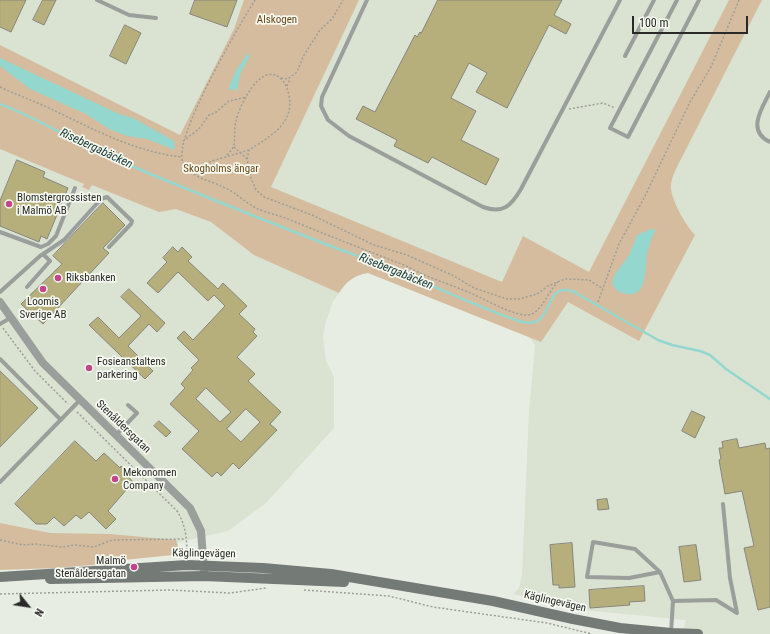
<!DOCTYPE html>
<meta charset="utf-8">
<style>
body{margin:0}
#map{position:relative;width:770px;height:634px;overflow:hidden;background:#e8ede4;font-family:"Roboto Condensed",sans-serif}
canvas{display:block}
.north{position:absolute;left:8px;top:586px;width:40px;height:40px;-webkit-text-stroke:3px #f6faf1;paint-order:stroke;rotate:120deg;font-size:11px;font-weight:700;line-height:16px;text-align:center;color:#292a27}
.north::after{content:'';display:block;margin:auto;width:14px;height:18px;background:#292a27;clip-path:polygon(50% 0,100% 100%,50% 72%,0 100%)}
.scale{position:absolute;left:632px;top:16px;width:116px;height:18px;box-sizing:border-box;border:2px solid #292a27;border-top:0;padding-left:5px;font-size:12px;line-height:14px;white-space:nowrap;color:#292a27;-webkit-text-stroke:3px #f6faf1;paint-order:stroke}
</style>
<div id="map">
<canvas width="770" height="634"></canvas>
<div class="north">N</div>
<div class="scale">100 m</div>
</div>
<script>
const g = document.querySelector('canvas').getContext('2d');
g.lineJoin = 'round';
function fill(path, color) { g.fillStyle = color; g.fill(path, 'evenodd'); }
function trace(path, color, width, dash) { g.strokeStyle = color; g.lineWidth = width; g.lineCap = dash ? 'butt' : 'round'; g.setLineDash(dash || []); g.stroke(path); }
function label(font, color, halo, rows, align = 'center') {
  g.font = font + ' "Roboto Condensed",sans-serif'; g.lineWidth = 3.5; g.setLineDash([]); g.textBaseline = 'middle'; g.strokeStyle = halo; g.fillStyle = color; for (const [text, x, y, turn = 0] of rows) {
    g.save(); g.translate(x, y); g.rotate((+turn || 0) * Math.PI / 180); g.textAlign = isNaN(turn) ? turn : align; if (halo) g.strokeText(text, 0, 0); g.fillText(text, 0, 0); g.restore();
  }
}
fill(new Path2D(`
 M0,0H770V634H682L686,620L583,610L513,594L519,588L522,576L529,411L535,345L530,338L522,334L368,273L357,274L345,283L333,302L326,321L323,336L326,361L334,377V428L266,503L228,531L127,554L0,566Z`), '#dae2d2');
fill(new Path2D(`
 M244,0H359L271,187L502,282L523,236L589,272L729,0H762L679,163C676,169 672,177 671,184C669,197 686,226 695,235L639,341L568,302L541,342L368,273C354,275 346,282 339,293L254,255L211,222L176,209L159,212L92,185L89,190L82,187L84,184L0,149V45L180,135L234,29Z
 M0,523L50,533L110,534L176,540L179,549L173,555L124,560L114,563L57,568L0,570Z`), '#d5bc9e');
fill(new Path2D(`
 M248,53L250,56L240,74L237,92L234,89L228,90L235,72Z
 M0,58L119,114L133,118L174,141L175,150L147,139L127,136L109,129L86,114L30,89L0,66Z
 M651,229L656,230C652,236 649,246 647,253C645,267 648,298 626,294C619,293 614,289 612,283L615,274L629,255L637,235Z`), '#94d7ce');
trace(new Path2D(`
 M0,104C36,118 69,138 104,154C172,184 241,211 310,238C336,249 363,257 388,267C432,285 474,306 519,321C554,332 543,288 566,290C570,290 575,292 578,294L658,340L672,345L700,351L710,355L726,369L770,399`), '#94d7ce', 2.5);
const building = new Path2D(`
 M0,0H26L11,32L0,27Z
 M43,0H56L44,25L33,20Z
 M195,0H237L227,27L190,14Z
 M438,0H562L554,15L571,24L566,34L549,25L507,108L476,92L487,73L469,63L451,98L476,111L461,140L499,159L486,185L432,157L428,163L394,146L397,140L356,119L363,106L375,112L415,35L417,37L420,32L421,33Z
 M125,25L141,33L126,64L110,56Z
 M17,160L45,172L43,177L68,188L47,239L41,236L39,242L0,226V201Z
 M103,203L125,225L103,248L109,253L43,324L21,304L62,264L53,256Z
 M173,247L178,252L182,247L192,257L188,261L218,289L223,283L247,306L239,314L255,329L253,332L257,336L237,357L255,374L248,381L281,412L270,424L277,430L239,469L233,463L221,476L217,472L212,477L182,449L199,431L170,404L185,388L181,384L193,370L191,368L199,360L177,338L184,331L193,340L225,306L214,295L208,301L178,272L158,293L147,283L167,262L163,258ZM206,388L231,412L220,422L196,399ZM246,409L260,422L241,442L227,429Z
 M129,289L165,323L157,332L149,324L128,346L153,371L145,379L89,325L98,317L119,338L141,316L121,297Z
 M0,371L38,408L0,447Z
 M692,411L705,417L695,438L682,431Z
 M159,421L171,432L166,437L154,426Z
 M737,439L739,448L765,443L766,449L770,448V607L758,610L744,548L754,546L742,491L725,494L719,460L721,459L719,448H723L722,442Z
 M75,441L96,461L104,453L120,468L121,466L127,471L125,473L133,482L108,511L116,519L106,529L89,512L81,519L76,515L64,526L54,517L47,524H36L15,504Z
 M607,499L609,509L598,510L597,500Z
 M572,543L575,587L559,588V585H553L550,545Z
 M696,545L701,580L684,582L679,547Z
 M644,586L645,601L629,602L630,605L590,608L589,590Z`);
fill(building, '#b6af7c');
trace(building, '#88867d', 1);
trace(new Path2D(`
 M255,0C240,24 172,139 183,162C190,178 210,180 223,187C236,192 244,202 256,208C266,213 278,215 288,219C327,235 365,250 404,265C409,267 413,270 418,272C437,281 458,287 477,296C492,303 509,313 525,315C540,317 548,291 558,282
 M281,78L288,79L297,72L304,55L320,30L332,19L343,0
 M287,86L290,79
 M0,87C17,95 34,101 51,109C93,129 135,152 182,157
 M569,109L603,103L615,108
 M183,141L199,129L209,115L215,113L229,101L247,97
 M234,147L247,159L251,178L256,190L264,197L312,215L374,245L407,255L454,276L474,288L507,299H519L537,294L548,286L565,279L589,280L603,289
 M227,155C230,152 233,149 234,145C235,137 234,129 236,121C239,106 260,63 279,77C285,81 287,88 289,95C295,124 269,137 249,150L247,159
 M186,168H195L212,161L249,150
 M598,302L619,244L645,196L690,102L711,67L739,0
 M3,328L35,371L68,404
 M77,412L177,511C186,525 187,540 187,557
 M0,540L23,545L35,544L62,547L75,545L94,547L112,540L185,539
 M304,590L389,596L433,607L547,623L592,634
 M0,594L170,590L230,593L266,588`), '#9c9f98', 1.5, [2, 2]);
trace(new Path2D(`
 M97,0L129,15L156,18
 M367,0L322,97L321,106L328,120L349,136L483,207C503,214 511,206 521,189L620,0
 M677,0L610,128L628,137L699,0
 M625,56L654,0
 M770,92C762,108 746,131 770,142
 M0,232L41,247L48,244L56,236L75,188
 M27,287L50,261L43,254
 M0,292L40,256L64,240L101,199L107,197L132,221L131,224L109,247
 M0,324L10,318
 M0,359L61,420
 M116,435L137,413L128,405
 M0,482L80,400
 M660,572L629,578L587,577L593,542L635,549L660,572L673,601
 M671,633L673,601L716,600L737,613L730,578L723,504`), '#9a9f9c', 4);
trace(new Path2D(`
 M0,302L43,363L190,508L201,531L204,571`), '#9a9f9c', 8);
trace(new Path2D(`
 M0,577L187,565L263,568L331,574L493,601L573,619L620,628L671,633L698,634
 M50,579L204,576L344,582`), '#747a76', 10);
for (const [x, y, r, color] of [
 [9,204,4,"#c5448e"],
 [58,278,4,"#c5448e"],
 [43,289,4,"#c5448e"],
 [89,368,4,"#c5448e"],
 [115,479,4,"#c5448e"],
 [134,567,4,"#c5448e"]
]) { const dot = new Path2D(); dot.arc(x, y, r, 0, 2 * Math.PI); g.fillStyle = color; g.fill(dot); trace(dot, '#f6faf1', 1.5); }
label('11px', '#6b4917', '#f6faf1', [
 ["Alskogen",277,20],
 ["Skogholms ängar",221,169]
]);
label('11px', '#292a27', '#f6faf1', [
 ["Blomstergrossisten",17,198],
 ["i Malmö AB",17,211],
 ["Riksbanken",66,278],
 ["Loomis",43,302,"center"],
 ["Sverige AB",43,315,"center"],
 ["Fosieanstaltens",97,362],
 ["parkering",97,375],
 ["Mekonomen",123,473],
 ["Company",123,486],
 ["Malmö",126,561,"right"],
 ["Stenåldersgatan",126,574,"right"]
], 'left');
label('11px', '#292a27', '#f6faf1', [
 ["Stenåldersgatan",123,427,44],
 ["Käglingevägen",204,554,1],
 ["Käglingevägen",555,602,13]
]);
label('italic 12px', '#163733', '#f6faf1', [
 ["Risebergabäcken",96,149,25],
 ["Risebergabäcken",396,272,22]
]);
</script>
